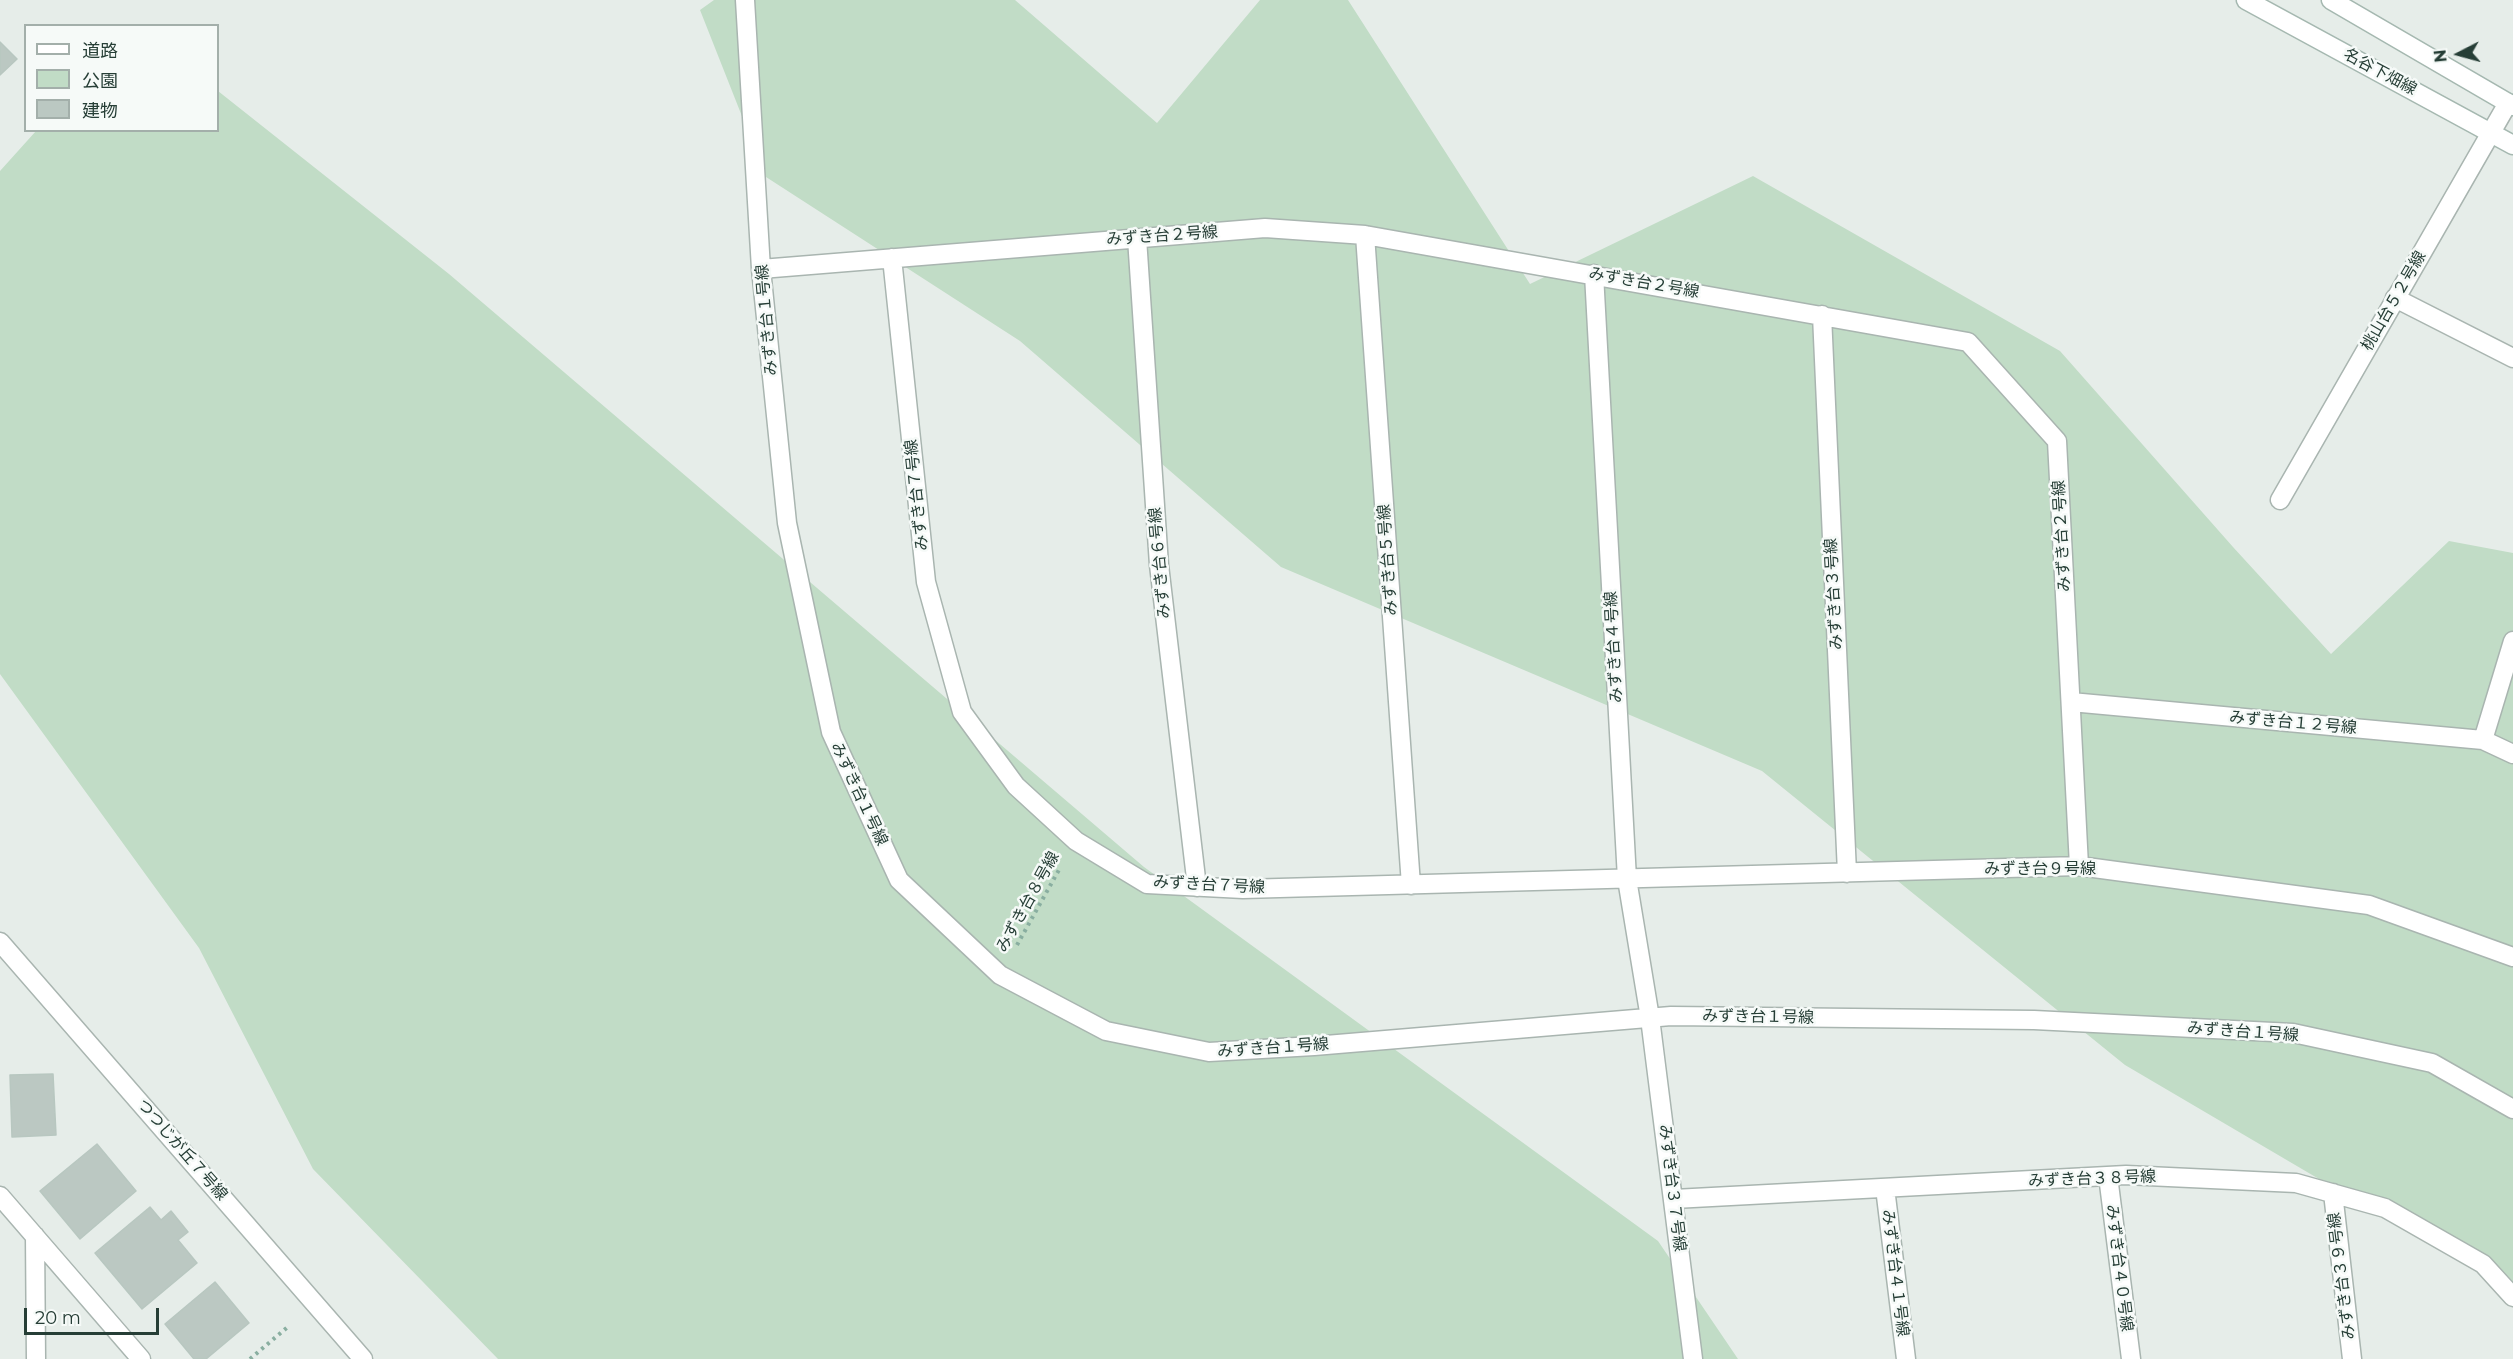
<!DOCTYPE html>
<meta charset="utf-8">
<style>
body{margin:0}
#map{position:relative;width:2513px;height:1359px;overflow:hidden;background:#e6ede9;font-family:Montserrat,"Noto Sans JP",sans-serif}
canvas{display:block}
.legend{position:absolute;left:24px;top:24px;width:195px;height:108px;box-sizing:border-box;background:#f6faf8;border:2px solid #a3afaa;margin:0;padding:8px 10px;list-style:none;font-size:18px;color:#263e36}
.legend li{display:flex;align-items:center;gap:12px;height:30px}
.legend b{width:30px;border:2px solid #a3afaa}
.north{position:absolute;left:2429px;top:24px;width:60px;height:60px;-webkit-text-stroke:4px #f6faf8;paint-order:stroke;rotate:264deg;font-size:16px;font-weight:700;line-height:24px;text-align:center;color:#263e36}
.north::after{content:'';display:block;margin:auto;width:21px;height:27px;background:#263e36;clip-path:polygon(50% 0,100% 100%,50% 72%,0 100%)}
.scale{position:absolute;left:24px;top:1308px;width:135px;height:27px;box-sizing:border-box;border:3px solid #263e36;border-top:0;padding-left:8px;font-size:18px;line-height:21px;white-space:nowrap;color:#263e36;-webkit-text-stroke:4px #f6faf8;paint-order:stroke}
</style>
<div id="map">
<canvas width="2513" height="1359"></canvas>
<ul class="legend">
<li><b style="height:8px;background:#fff"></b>道路</li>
<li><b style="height:16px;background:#c1dcc6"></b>公園</li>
<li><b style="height:16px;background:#bbc8c2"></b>建物</li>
</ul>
<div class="north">N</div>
<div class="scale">20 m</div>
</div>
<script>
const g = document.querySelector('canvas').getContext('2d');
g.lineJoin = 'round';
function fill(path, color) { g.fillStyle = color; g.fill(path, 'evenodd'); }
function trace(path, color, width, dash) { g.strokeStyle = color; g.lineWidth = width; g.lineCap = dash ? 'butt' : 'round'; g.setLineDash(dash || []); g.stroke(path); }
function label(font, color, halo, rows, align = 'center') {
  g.font = font + ' Montserrat,"Noto Sans JP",sans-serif'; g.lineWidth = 5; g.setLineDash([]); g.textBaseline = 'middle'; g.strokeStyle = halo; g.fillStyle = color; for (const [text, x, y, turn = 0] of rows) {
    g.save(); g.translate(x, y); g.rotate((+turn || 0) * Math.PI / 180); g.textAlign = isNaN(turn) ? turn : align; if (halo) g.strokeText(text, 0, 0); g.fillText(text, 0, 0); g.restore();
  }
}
fill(new Path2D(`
 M714,0H1015L1157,123L1260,0H1348L1530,284L1753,176L2060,351L2233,547L2331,654L2449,541L2513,553V1293L2125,1065L1762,771L1281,567L1020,341L766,177L700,10Z
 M218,91L449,274L1144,867L1658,1241L1738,1359H498L313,1169L199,948L0,674V171L36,131L218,130Z`), '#c1dcc6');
const building = new Path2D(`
 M0,42L17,59L0,75Z
 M53,1074L56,1135L12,1137L10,1075Z
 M97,1144L136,1191L80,1239L40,1191Z
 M150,1207L161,1220L171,1211L188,1232L178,1240L197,1263L142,1309L95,1253Z
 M215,1282L249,1323L206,1359H194L165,1324Z`);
fill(building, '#bbc8c2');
trace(building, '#b8c7c0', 1.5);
const street = new Path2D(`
 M745,0L761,269L787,523L831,732L899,880L1000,975L1106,1031L1209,1052L1314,1046L1671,1016L2034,1020L2293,1033L2432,1063L2513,1109
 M1365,235L1411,885
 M1137,238L1159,565L1197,887
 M892,258L926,582L962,712L1016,786L1076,841L1147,884L1243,889L2079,866L2369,905L2513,957
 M761,269L1265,228L1365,235L1968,342L2057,441L2079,866
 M1594,274L1627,879L1650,1018L1693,1359
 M2395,298L2513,358
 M1822,315L1847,873
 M2280,500L2508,103
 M2071,702L2483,740L2513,754
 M2483,740L2513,641
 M0,942L363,1359
 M2108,1176L2131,1359
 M1885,1188L1906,1359
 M2333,1193L2352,1359
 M0,1196L141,1359
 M1674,1199L2126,1175L2296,1183L2385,1208L2483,1264L2513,1297
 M35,1236L36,1359`);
const secondary = new Path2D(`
 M2246,0L2513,145
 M2331,0L2513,106`);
trace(street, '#a9b5b0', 21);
trace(secondary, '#a5b8b0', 21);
trace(new Path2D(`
 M1017,945L1060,868
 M250,1359L290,1325`), '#89aea0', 4, [3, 4.5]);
trace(street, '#fff', 18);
trace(secondary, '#fff', 18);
label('16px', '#263e36', '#f6faf8', [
 ["名谷下畑線",2380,72,28],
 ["みずき台２号線",1162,236,-4],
 ["みずき台２号線",1644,283,10],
 ["桃山台５２号線",2394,301,-60],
 ["みずき台１号線",767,320,-95],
 ["みずき台７号線",917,495,-96],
 ["みずき台２号線",2062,536,-93],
 ["みずき台５号線",1388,560,-94],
 ["みずき台６号線",1160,563,-95],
 ["みずき台３号線",1834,594,-93],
 ["みずき台４号線",1614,647,-93],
 ["みずき台１２号線",2293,723,5],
 ["みずき台１号線",859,794,65],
 ["みずき台９号線",2040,869],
 ["みずき台７号線",1209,885,3],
 ["みずき台８号線",1028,902,-61],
 ["みずき台１号線",1758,1017,1],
 ["みずき台１号線",2243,1032,4],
 ["みずき台１号線",1273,1048,-4],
 ["つつじが丘７号線",182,1150,49],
 ["みずき台３８号線",2092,1179,-2],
 ["みずき台３７号線",1672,1188,83],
 ["みずき台４０号線",2119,1268,83],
 ["みずき台４１号線",1895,1273,83],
 ["みずき台３９号線",2342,1276,-97]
]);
</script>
